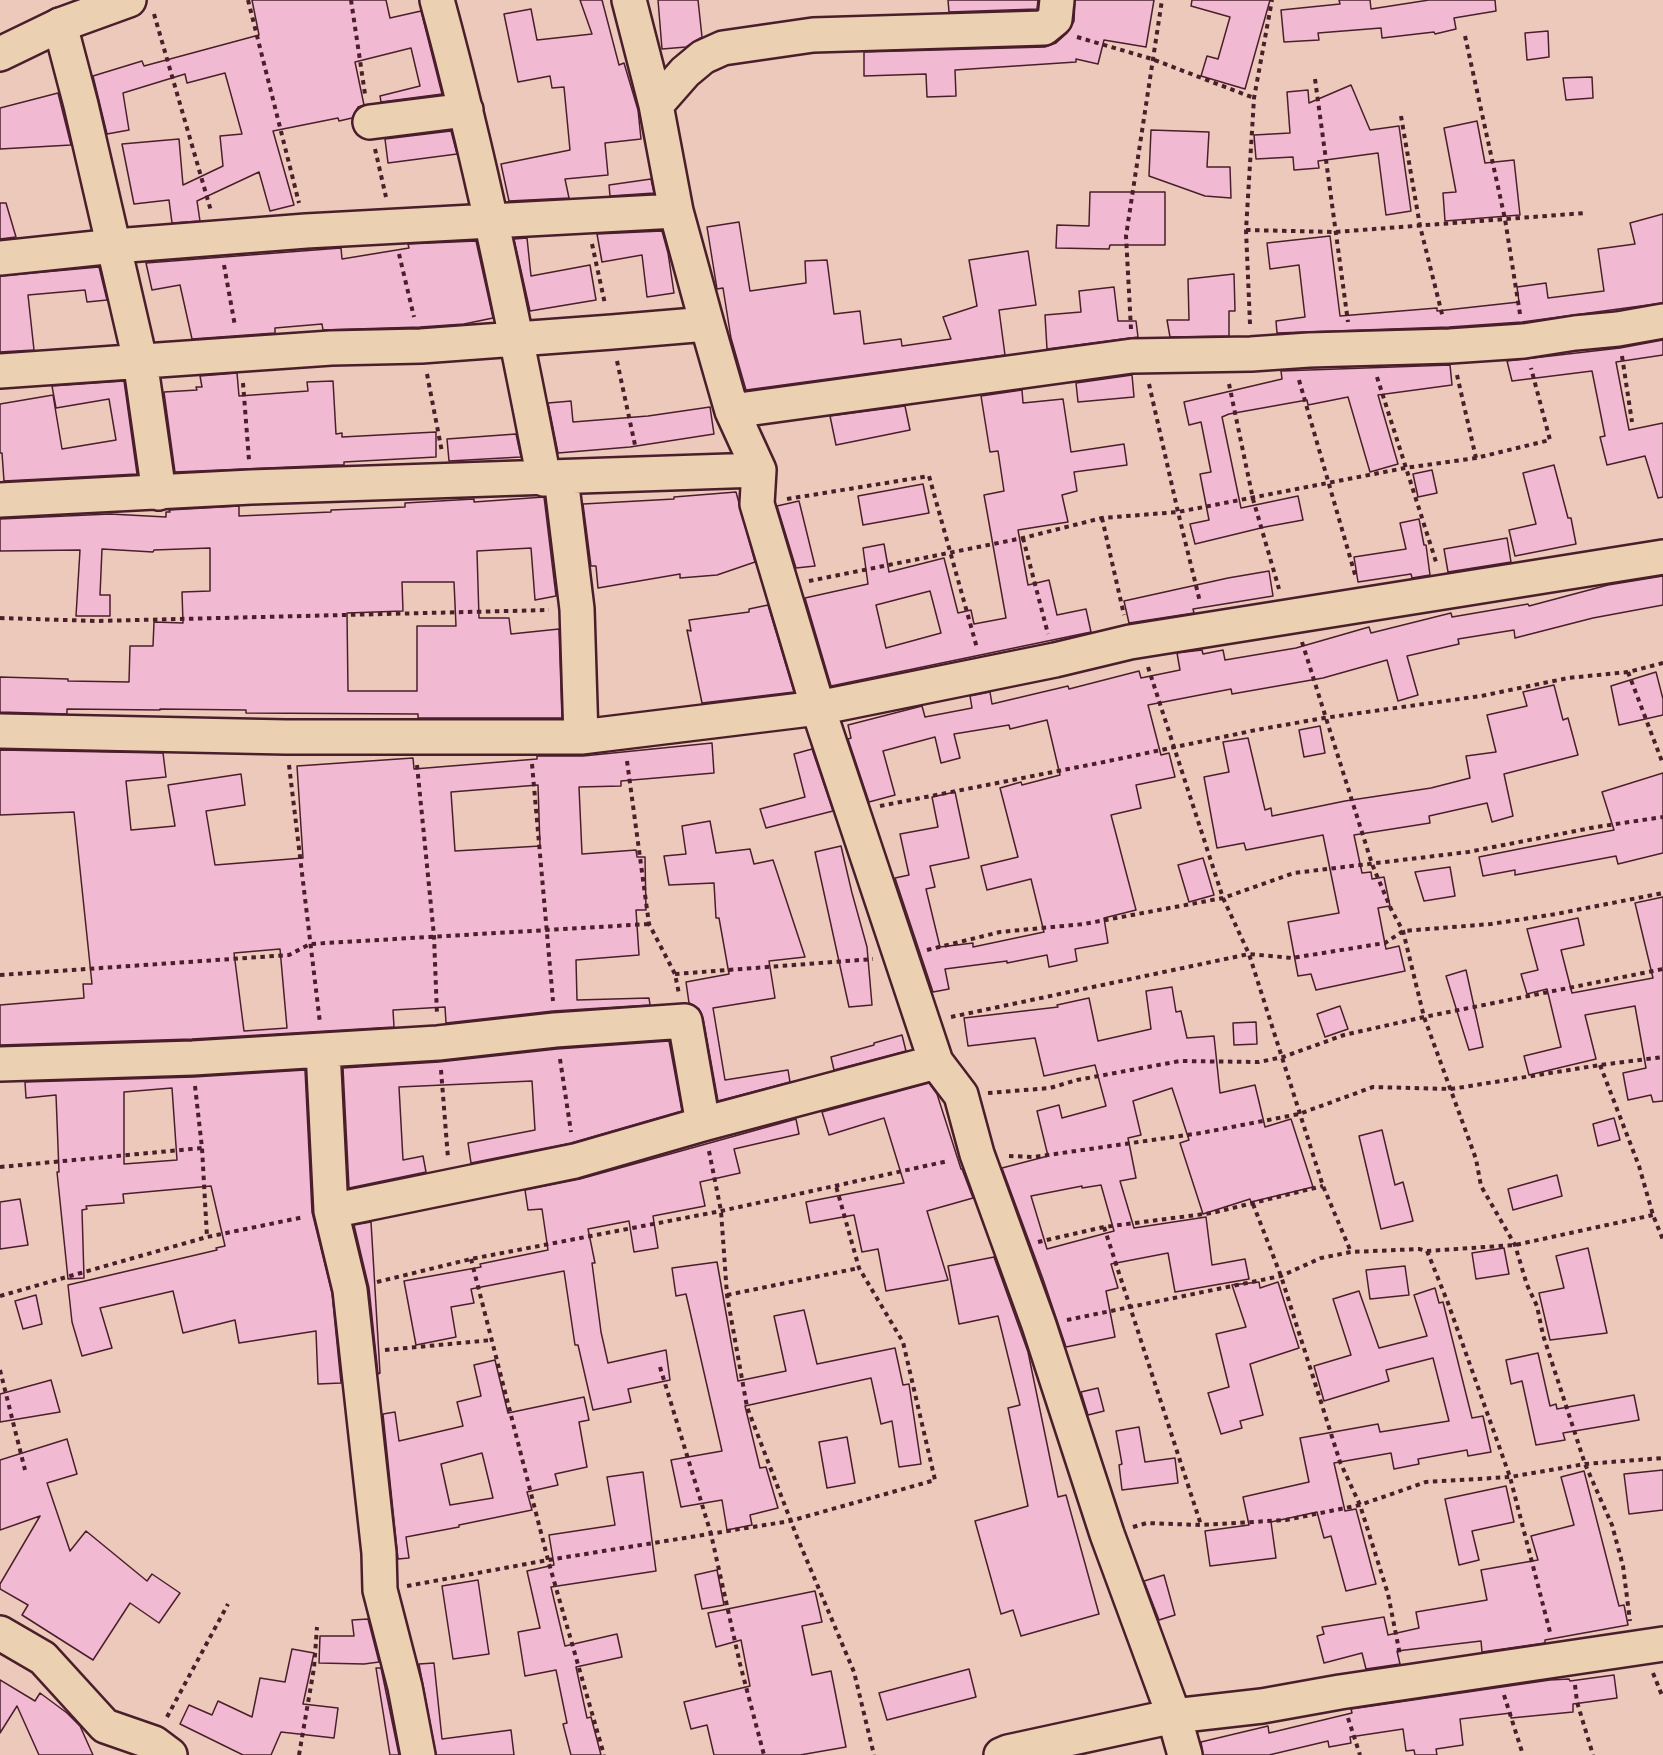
<!DOCTYPE html>
<style>
body{margin:0}
canvas{display:block;background:#edc9bc}
</style>
<canvas width="1663" height="1755"></canvas>
<script>
const g = document.querySelector('canvas').getContext('2d');
g.lineJoin = 'round';
function fill(path, color) { g.fillStyle = color; g.fill(path, 'evenodd'); }
function trace(path, color, width, dash) { g.strokeStyle = color; g.lineWidth = width; g.lineCap = dash ? 'butt' : 'round'; g.setLineDash(dash || []); g.stroke(path); }
const building = new Path2D(`
 M252,0H386L390,18L421,11L442,94L381,102L380,96L420,86L411,48L355,62L364,105L358,107L352,118L339,121L338,118L273,131L294,205L270,211L259,172L197,201L200,221L172,223L169,200L134,204L122,144L179,139L183,185L223,166L220,136L242,134L225,73L187,83L185,74L123,93L129,130L107,134L93,76L142,61L144,66L259,35Z
 M580,0H602L619,65L624,63L638,110L641,139L605,143L608,175L565,179L569,198L509,201L501,164L570,150L564,87L552,88L550,76L518,82L504,14L531,9L537,40L592,34Z
 M658,0H698L702,37L686,47L662,49Z
 M948,0H1038L1037,9L949,12Z
 M1075,0H1154L1146,47L1104,40L1098,64L1076,59V62L955,70L956,96L927,97L926,74L864,76V52L1045,47L1056,43L1067,33L1074,21Z
 M1192,0H1270L1245,89L1201,76L1207,56L1218,59L1230,17L1191,6Z
 M1339,0H1370L1371,9L1429,0H1495L1496,11L1454,18L1456,29L1435,34L1434,32L1382,38L1381,28L1318,33L1319,40L1284,42L1281,10L1340,4Z
 M1548,31L1549,57L1527,60L1525,33Z
 M1592,77L1593,98L1566,100L1563,78Z
 M1351,85L1370,130L1399,126L1411,211L1386,215L1378,153L1318,161L1319,168L1294,170L1293,157L1256,159L1254,135L1290,133L1287,92L1308,90L1309,103Z
 M58,93L71,145L0,149V108Z
 M1477,121L1485,163L1514,160L1520,215L1445,221L1443,193L1456,192L1444,128Z
 M1151,130L1209,132L1207,167H1230L1231,198L1205,196L1149,176Z
 M451,131L457,154L388,163L385,139Z
 M651,179L654,193L610,196L609,185Z
 M1090,192H1165V245H1110L1109,249L1056,248L1057,225L1089,226Z
 M0,203H6L16,237L0,239Z
 M1663,214V303L1522,322L1449,327L1277,333L1276,321L1305,317L1299,265L1270,269L1267,243L1330,236L1340,316L1437,308V311L1519,302L1517,287L1546,283L1548,298L1604,291L1598,249L1635,244L1630,223Z
 M739,222L750,291L806,283L805,261L827,260L834,314L860,311L864,344L901,339L902,346L951,339L943,317L977,306L969,260L1028,251L1036,305L999,310L1005,355L746,390L731,338L723,288L717,289L707,227Z
 M662,231L668,253L674,293L647,297L642,255L602,262L597,234Z
 M527,238L531,276L590,265L596,300L530,311L514,239Z
 M476,241L493,318L464,324L420,327L323,330L322,324L275,328V333L192,339L180,285L152,290L146,263L341,248L342,259L409,248L408,244Z
 M99,267L107,300L87,302L85,290L28,295L34,350L0,352V276Z
 M1234,274L1235,311H1229V336L1170,337L1167,320H1189L1188,279Z
 M1114,287L1118,321H1136L1138,337L1047,349L1045,315L1081,312L1079,291Z
 M1663,340V355L1616,362L1629,430L1663,423V497L1658,498L1645,456L1607,465L1600,437L1605,436L1592,371L1512,381L1507,361L1620,348Z
 M1450,365L1452,385L1378,395L1398,464L1370,472L1348,397L1308,405L1307,400L1229,414L1222,417L1241,508L1298,496L1303,520L1265,527L1195,544L1190,524L1209,520L1200,474L1211,472L1201,422L1189,425L1184,402L1282,379L1281,371Z
 M237,373L239,396L308,391L307,382L333,381L336,434L342,433V437L436,432V457L344,462V465H336L175,472L164,392L197,390L196,387H202L200,376Z
 M1132,375L1134,397L1078,402L1076,383Z
 M124,381L137,474L4,481L2,453H0V404L53,395L62,449L116,440L109,399L56,408L52,386Z
 M1022,390L1023,403L1063,399L1071,452L1124,444L1127,465L1074,472L1077,491L1062,495L1068,522L1018,530L1028,585L1049,580L1057,615L1086,609L1091,632L831,686L805,598L868,584L863,548L884,544L889,572L944,558L958,613L971,610L974,624L1006,618L984,495L1004,491L998,451L990,452L981,396ZM930,591L941,633L886,648L876,605Z
 M571,401L573,422L648,416L710,407L714,434L630,447L558,453L548,403Z
 M905,406L910,430L836,445L830,416Z
 M516,434L521,457L449,461L447,439Z
 M1554,465L1568,518H1571L1576,544L1515,556L1509,530L1536,524L1523,473Z
 M1432,470L1437,493L1418,497L1413,474Z
 M923,484L929,513L863,525L858,496Z
 M736,492L755,562L717,575L680,578V574L598,588L596,566H591L583,504L674,499V497Z
 M544,497L556,596L535,600L531,548L477,551L479,618H509L511,634L559,629L562,718H418V714L246,713V710L160,709V710L67,709V714L0,712V677L68,679V681L129,682L130,646H153L154,622L183,623L182,592L210,591V548L154,550L153,552L102,549L100,595H110V616H76L80,550L0,551V519L110,514L166,517V512H170L169,510L239,506V516L331,512V510L405,507V503L474,499V502ZM402,582H454L456,626H417V691H348L347,613L403,611Z
 M799,501L815,566L796,568L777,506Z
 M1419,519L1424,545H1426L1430,575L1412,578L1411,574L1358,582L1354,557L1406,549L1400,523Z
 M1507,538L1511,562L1448,572L1444,549Z
 M1269,571L1273,596L1193,609L1194,613L1129,623L1124,601L1228,578Z
 M1663,576V605L1593,618L1515,638L1514,630L1458,639L1459,644L1407,656L1418,695L1398,701L1387,660L1323,678L1232,694L1231,689L1148,705L1161,755L1169,753L1175,777L1136,785L1141,808L1111,815L1136,910L1104,918L1108,943L1075,949L1077,961L1049,967L1047,955L1007,963V961L945,969L949,989L933,992L895,878L909,875L900,834L938,827L932,797L955,792L969,858L930,866L935,887L926,889L940,947L973,943V947L1044,932L1031,879L987,890L981,866L1018,857L1000,788L1021,782L1022,785L1060,775L1047,720L1010,729L1009,725L954,734L960,758L941,763L935,737L883,751L895,795L869,802L848,739L851,738L848,725L922,706L925,717L972,708L970,696L990,692L992,704L1068,686L1069,689L1139,671L1141,678L1180,670L1177,653L1202,650L1203,654L1223,650L1225,660L1296,648L1369,627L1371,633L1451,613L1452,617L1528,604L1529,606L1608,585Z
 M768,605L794,692L702,703L687,630L691,631L689,620L749,612V609Z
 M1656,672L1663,699V715L1619,725L1611,686Z
 M1554,685L1563,720L1568,718L1578,755L1504,774L1513,816L1492,822L1487,803L1429,816L1430,823L1354,835L1362,873L1371,872L1372,879L1384,877L1390,906L1378,908L1386,949L1399,946L1405,971L1316,990L1311,974L1298,976L1288,922L1339,913L1323,835L1246,850L1244,843L1217,848L1204,777L1229,772L1223,742L1248,738L1265,810L1271,808L1272,816L1345,801L1431,788L1470,778L1466,756L1496,752L1487,715L1527,706L1523,692Z
 M1320,726L1325,753L1304,757L1299,730Z
 M712,743L714,773L621,781V786L579,787L582,854L636,850L637,857H645L646,910H636L639,955L576,960L577,1000L649,998L650,1005L553,1011L446,1023L445,1007L393,1010L394,1027L192,1039L0,1045V1005L84,998L83,984H92L74,812L0,815V750L163,753L166,777L126,781L131,830L175,826L168,785L241,774L245,805L206,811L215,865L303,858L297,766L413,758L414,769L537,759V756H583ZM538,785L540,846L455,851L451,792ZM280,949L287,1028L244,1031L234,953Z
 M812,749L833,811L766,828L760,809L805,797L794,754Z
 M1663,773V853L1618,864L1616,856L1515,875V870L1483,876L1479,857L1614,830L1602,792Z
 M710,821L716,853L750,849L754,864L773,860L805,957L769,961L775,998L713,1008L725,1080L788,1070L790,1082L718,1101L703,1018L699,1009L689,1003L686,982L729,974L719,918H716L714,883L669,885L664,856L686,854L682,826Z
 M841,846L852,893L867,947L872,1005L849,1007L815,852Z
 M1203,858L1214,895L1189,902L1178,865Z
 M1450,867L1455,896L1424,901L1415,872Z
 M1663,897V1101L1653,1102L1651,1095L1628,1100L1623,1073L1646,1068L1635,1006L1585,1015L1596,1059L1529,1075L1524,1056L1561,1047L1547,989L1527,994L1521,974L1538,970L1527,929L1578,918L1584,945L1561,950L1572,993L1653,978L1635,903Z
 M1466,970L1483,1047L1469,1050L1446,976Z
 M1172,987L1176,1012L1181,1011L1187,1038L1214,1036L1220,1093L1255,1085L1265,1127L1291,1119L1313,1187L1251,1202L1250,1199L1203,1214L1180,1143L1189,1140L1172,1088L1133,1101L1141,1135L1128,1138L1136,1178L1120,1181L1134,1228L1206,1217L1212,1265L1245,1259L1249,1279L1175,1292L1168,1253L1111,1264L1118,1288L1106,1291L1115,1337L1066,1347L1043,1279L1002,1168L1048,1156L1037,1111L1059,1105L1062,1118L1106,1106L1095,1065L1044,1076L1035,1038L968,1046L964,1018L1058,1007L1057,1005L1089,998L1098,1041L1151,1029L1146,991ZM1101,1185L1114,1231L1047,1249L1031,1196L1082,1186V1188Z
 M1340,1006L1348,1029L1325,1037L1317,1014Z
 M1256,1022L1257,1044L1234,1045L1233,1023Z
 M902,1035L906,1051L834,1070L831,1057L874,1045V1043Z
 M669,1041L682,1111L571,1143L471,1163L468,1143L535,1130L532,1081L399,1087L403,1160L423,1156L426,1172L349,1188L343,1068L439,1062L557,1049Z
 M305,1070L312,1212L332,1293L341,1383L318,1384L316,1331L239,1343L235,1320L183,1333L173,1291L100,1308L112,1348L82,1356L72,1322L68,1285L217,1250L216,1248L225,1246L211,1186L123,1194L124,1203L86,1206L87,1209L82,1210L84,1278L68,1279L57,1172H59L56,1095L26,1098L25,1082L194,1077ZM172,1088L177,1160L124,1164V1092Z
 M929,1083L937,1094L961,1169H962L973,1198L927,1211L948,1280L886,1291L878,1249L862,1252L854,1215L810,1223L806,1202L904,1183L884,1118L829,1135L822,1112Z
 M1614,1118L1620,1140L1598,1146L1593,1124Z
 M796,1119L799,1134L734,1149L740,1173L700,1182L705,1206L653,1216L658,1248L634,1252L629,1221L588,1229L595,1263H592L601,1332L608,1363L666,1350L670,1380L628,1389L631,1402L593,1410L578,1345H575L564,1271L471,1289L474,1303L451,1307L456,1337L416,1345L404,1281L481,1267L480,1264L548,1250L542,1209L528,1210L525,1190L580,1179Z
 M1382,1130L1395,1185L1403,1182L1413,1221L1381,1229L1359,1136Z
 M1557,1175L1562,1196L1513,1210L1508,1189Z
 M20,1199L28,1245L0,1249V1202Z
 M371,1222L380,1373L378,1374L369,1288L354,1225Z
 M1504,1248L1509,1274L1476,1279L1472,1253Z
 M1588,1248L1607,1333L1550,1340L1539,1293L1564,1288L1556,1256Z
 M994,1257L1028,1352L1058,1497L1066,1495L1099,1614L1021,1636L1013,1610L1001,1614L975,1521L1028,1506L1008,1408L1020,1405L998,1316L959,1324L948,1266Z
 M717,1262L738,1381L786,1371L774,1316L804,1310L817,1364L895,1348L903,1385L909,1384L921,1464L899,1467L892,1421L881,1424L871,1378L745,1406L760,1468L766,1467L778,1508L750,1515L752,1525L727,1530L722,1500L681,1507L671,1460L722,1451L686,1294L676,1296L672,1268Z
 M1405,1266L1409,1295L1370,1299L1366,1270Z
 M1259,1282L1260,1288L1278,1282L1299,1348L1250,1364L1263,1415L1240,1421L1242,1428L1221,1434L1208,1393L1229,1387L1216,1334L1246,1327L1232,1285Z
 M1435,1288L1439,1303L1443,1302L1472,1418L1483,1416L1491,1452L1468,1456L1467,1450L1418,1459L1419,1464L1394,1469L1391,1453L1334,1463L1345,1511L1356,1509L1376,1584L1346,1591L1331,1536L1324,1538L1317,1512L1271,1522L1276,1558L1210,1566L1205,1531L1249,1525L1243,1497L1309,1482L1300,1438L1378,1424L1380,1432L1449,1421L1433,1358L1386,1370L1389,1381L1324,1401L1314,1366L1351,1355L1333,1299L1359,1291L1379,1348L1427,1336L1414,1295Z
 M36,1295L42,1324L23,1329L15,1301Z
 M1538,1353L1550,1406L1556,1404L1557,1409L1634,1395L1639,1420L1563,1433L1565,1440L1536,1445L1522,1381L1511,1384L1506,1360Z
 M495,1360L508,1413L584,1397L589,1420L579,1422L587,1467L555,1474L558,1485L527,1492L532,1510L459,1525V1527L406,1537L409,1558L398,1559L383,1414L395,1412L399,1441L463,1426L457,1402L481,1396L474,1365ZM482,1453L493,1498L450,1505L441,1464Z
 M51,1380L60,1412L0,1422V1394Z
 M1098,1388L1104,1411L1088,1415L1081,1392Z
 M1139,1427L1145,1462L1175,1458L1178,1483L1122,1490L1119,1465L1122,1464L1116,1431Z
 M847,1437L855,1483L827,1488L819,1442Z
 M67,1439L77,1474L47,1483L70,1551L86,1531L147,1581L152,1574L180,1593L159,1623L130,1603L93,1660L22,1615L28,1605L0,1589V1584L40,1516L0,1530V1460Z
 M1663,1470V1510L1629,1514L1624,1474Z
 M1584,1471L1619,1606L1624,1605L1628,1625L1545,1640V1643L1482,1652L1481,1641L1397,1651L1400,1664L1366,1669L1362,1653L1324,1663L1317,1636L1324,1634L1322,1627L1384,1617L1388,1635L1419,1628L1416,1612L1487,1600L1481,1570L1538,1560L1531,1536L1574,1525L1561,1477Z
 M643,1472L656,1571L551,1587L565,1646L617,1634L622,1657L576,1667L587,1718L591,1717L601,1755H571L563,1724L567,1723L556,1670L525,1676L518,1632L540,1628L527,1571L554,1565L549,1535L615,1525L607,1477Z
 M1506,1486L1514,1522L1472,1531L1479,1560L1459,1565L1445,1499Z
 M717,1570L724,1605L702,1609L695,1575Z
 M1164,1575L1175,1615L1159,1620L1144,1581Z
 M478,1580L489,1654L453,1659L442,1586Z
 M815,1591L822,1622L802,1626L812,1675L831,1671L846,1747L800,1755H714L707,1725L691,1729L684,1702L750,1686L741,1640L716,1647L708,1613Z
 M368,1619L379,1662L364,1664L319,1663L320,1636H354L352,1620Z
 M292,1649L314,1653L303,1704L338,1708L334,1738L281,1732L271,1755H243L180,1724L189,1705L212,1715L218,1701L252,1717L260,1678L285,1682Z
 M434,1663L442,1739L511,1730L514,1755H436L419,1664Z
 M376,1668H381L399,1755H390Z
 M969,1669L976,1697L887,1720L879,1693Z
 M1614,1675L1617,1698L1573,1704V1712L1511,1718V1713L1460,1719L1463,1745L1436,1749L1437,1755H1415L1414,1750L1406,1751L1403,1729L1350,1737L1351,1743L1329,1747L1328,1741L1269,1755H1203L1201,1742L1268,1726L1269,1733L1352,1713L1351,1709L1550,1680L1569,1679L1570,1681Z
 M0,1680L35,1701L40,1693L67,1713L80,1726L93,1755H39L17,1706L0,1733Z`);
fill(building, '#f1bad2');
trace(building, '#4a1f2b', 1.5);
const minor = new Path2D(`
 M437,0C480,158 513,318 544,479
 M629,0L656,105L676,211L707,324L732,411L759,470L757,504L818,708L936,1062L961,1095L977,1154L1039,1325L1107,1534L1174,1716L1185,1755
 M60,25L81,105L140,360L159,493
 M656,105L685,72L703,57L723,48L813,35L1044,28L1055,19L1057,0
 M370,122L466,110
 M0,258L115,246L306,231L676,211
 M0,371L331,348L421,346L612,332L707,324
 M732,411L1132,356L1251,354L1309,350L1450,346L1524,341L1575,333L1618,329L1663,321
 M561,478L577,609L581,737
 M0,500L251,487L759,470
 M0,731L286,737H581L818,708L1055,660L1130,642L1663,557
 M323,1050L331,1211L350,1290L379,1553L380,1590L405,1687L418,1755
 M0,1064L193,1058L323,1050L438,1043L555,1030L685,1021L703,1124
 M331,1211L575,1161L703,1124L936,1062
 M0,1633L43,1658L105,1726L154,1743L170,1755
 M1001,1755L1008,1752L1174,1716L1262,1706L1340,1692L1663,1644`);
const highway = new Path2D(`
 M0,54L60,25L129,0`);
trace(minor, '#4a1f2b', 38);
trace(highway, '#4a1f2b', 38);
trace(new Path2D(`
 M248,0L299,203
 M351,0L365,94
 M154,14L211,211
 M1465,36L1505,219L1520,314
 M1077,37L1152,59L1254,98
 M1315,79L1348,322
 M1401,116L1420,226L1443,318
 M375,149L386,197
 M1246,230L1335,232L1585,213
 M592,244L605,304
 M399,254L414,317
 M224,265L235,326
 M1250,324L1246,230L1254,98L1272,0
 M1131,329L1126,236L1162,0
 M1622,356L1632,422
 M617,361L635,445
 M427,374L442,452
 M1457,375L1476,458
 M1377,377L1437,565
 M1299,380L1356,578
 M243,383L249,460
 M1149,384L1178,512L1200,602
 M1229,384L1253,499L1279,589
 M787,499L929,476L977,648
 M1102,518L1124,615
 M1023,538L1048,634
 M809,581L1023,538L1102,518L1178,512L1405,468L1476,458L1550,440L1531,368
 M0,618L97,621L549,610
 M1302,642L1372,864L1391,909L1403,931L1424,1017L1476,1159L1481,1186L1515,1245L1527,1285L1537,1306L1543,1335L1585,1464L1612,1525L1623,1566L1630,1621
 M1148,667L1223,898L1249,954L1323,1186L1351,1252
 M1628,672L1663,764
 M627,761L649,924L675,974L679,994
 M532,764L553,1001
 M289,765L320,1023
 M417,765L434,936L437,1015
 M880,806L1104,762L1256,730L1324,718L1481,696L1568,678L1628,672L1663,663
 M927,950L1000,932L1084,924L1223,898L1294,873L1468,852L1596,827L1663,817
 M675,974L873,959
 M0,975L289,955L310,944L649,924
 M951,1017L1249,954L1292,958L1385,943L1403,931L1491,924L1556,914L1663,893
 M560,1059L571,1132
 M1600,1065L1639,1166L1653,1215L1663,1240
 M441,1070L448,1158
 M195,1086L202,1148L207,1237
 M988,1093L1050,1088L1077,1080L1180,1061L1259,1062L1283,1057L1344,1035L1424,1017L1663,969
 M709,1151L721,1211L727,1295L747,1407L797,1537L854,1672L874,1755
 M1009,1156L1034,1157L1201,1133L1299,1114L1373,1087L1451,1089L1600,1065L1663,1057
 M0,1167L202,1148
 M1253,1204L1281,1276L1340,1462L1360,1505L1388,1594L1400,1655
 M1104,1227L1201,1525
 M1038,1242L1104,1227L1212,1213L1323,1186
 M1427,1251L1448,1303L1510,1477L1550,1632
 M471,1259L548,1560L604,1755
 M377,1282L471,1259L721,1211L948,1161
 M727,1295L859,1268
 M0,1296L207,1237L304,1217
 M1067,1320L1281,1276L1321,1258L1351,1252L1419,1249L1427,1251L1515,1245L1653,1215
 M385,1350L492,1340
 M660,1367L711,1534L740,1664L764,1755
 M0,1370L25,1470
 M1133,1527L1147,1523L1201,1525L1286,1520L1360,1505L1426,1482L1510,1477L1585,1464L1663,1458
 M407,1586L548,1560L790,1521L935,1480L903,1342L859,1268L836,1186
 M1653,1673L1663,1698
 M1575,1685L1577,1702L1593,1755
 M1504,1695L1523,1755
 M167,1717L228,1604
 M1348,1718L1360,1755
 M299,1755L314,1668L317,1627`), '#4a1f2b', 4, [4.5, 4.5]);
trace(minor, '#ebd0b2', 33);
trace(highway, '#ebd0b2', 33);
</script>
